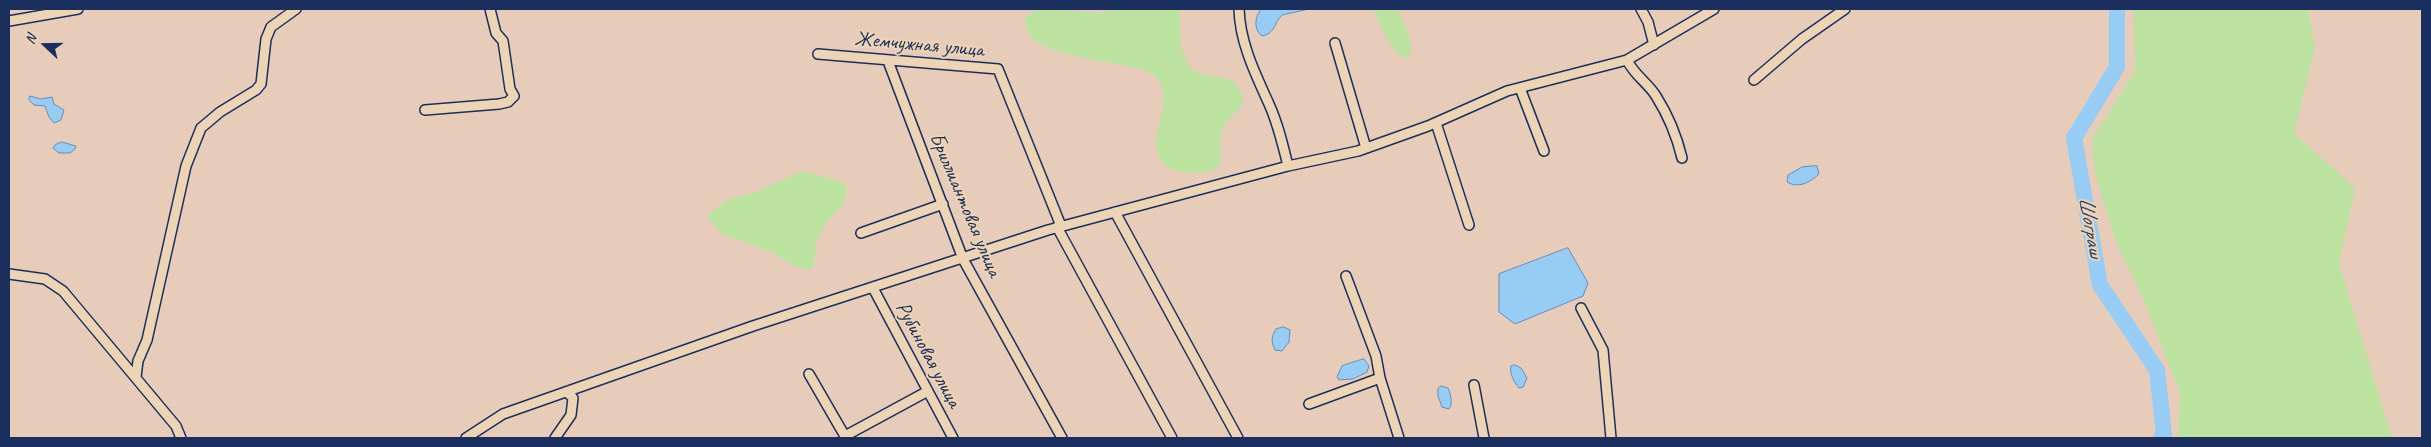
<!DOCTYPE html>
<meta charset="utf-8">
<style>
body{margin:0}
#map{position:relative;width:2431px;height:447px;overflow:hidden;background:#e7ccba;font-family:Caveat,sans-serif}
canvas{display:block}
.frame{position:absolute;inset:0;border:10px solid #1b2f5e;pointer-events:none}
.north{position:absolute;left:20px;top:20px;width:50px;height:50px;-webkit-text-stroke:4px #ecd4b4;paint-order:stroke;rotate:291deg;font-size:14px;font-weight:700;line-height:20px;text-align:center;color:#1b2f5e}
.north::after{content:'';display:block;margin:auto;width:18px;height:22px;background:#1b2f5e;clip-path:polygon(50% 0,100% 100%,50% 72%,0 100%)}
</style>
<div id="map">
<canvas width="2431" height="447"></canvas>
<div class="frame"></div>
<div class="north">N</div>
</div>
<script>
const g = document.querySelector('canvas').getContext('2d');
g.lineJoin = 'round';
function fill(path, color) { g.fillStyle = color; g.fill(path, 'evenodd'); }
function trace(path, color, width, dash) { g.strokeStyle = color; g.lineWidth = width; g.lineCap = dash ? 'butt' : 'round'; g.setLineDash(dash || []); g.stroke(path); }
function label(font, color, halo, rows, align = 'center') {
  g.font = font + ' Caveat,sans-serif'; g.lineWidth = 4; g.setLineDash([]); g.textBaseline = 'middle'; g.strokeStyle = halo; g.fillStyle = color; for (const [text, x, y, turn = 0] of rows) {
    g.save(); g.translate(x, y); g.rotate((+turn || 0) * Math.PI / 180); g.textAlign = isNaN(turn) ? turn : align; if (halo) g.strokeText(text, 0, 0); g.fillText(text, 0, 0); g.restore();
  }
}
fill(new Path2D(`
 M1037,9L1100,13L1120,9H1180C1180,26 1178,60 1195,71C1213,81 1242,69 1243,105C1218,129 1219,128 1221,163C1208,179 1180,173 1164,166C1160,159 1156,152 1156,144C1157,122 1176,87 1150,73C1123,58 1022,62 1025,18Z
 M1373,9H1396C1404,21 1417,45 1408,58C1390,55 1380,25 1373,9Z
 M2134,9H2308L2315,47L2294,133L2355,188L2339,264L2392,438H2178L2180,393L2140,291L2115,240L2095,173L2092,139L2135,72Z
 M803,171L840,181L846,185C848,212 830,212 821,232C815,243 815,254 814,266L807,270L793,266L774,253L722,234L707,216L727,200L758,191Z`), '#bbe29e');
const water = new Path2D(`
 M1261,9H1309L1282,15C1274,23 1275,34 1262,36C1253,29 1255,17 1261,9Z
 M30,96L41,99L52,97L54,104L64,110L61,120L54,123L49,117L45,106L34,105L29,100Z
 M62,142L76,146L75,149L70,153H59L53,148L55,145Z
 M1817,166L1819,174C1811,182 1798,189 1787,182L1788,175L1802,167Z
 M1568,248L1588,283L1583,296L1515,324L1499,312V274Z
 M1284,327L1290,330L1289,342L1282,351L1275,350C1271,342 1271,337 1276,329Z
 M1364,359L1369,366L1367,372L1353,379L1339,380L1337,377L1342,366Z
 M1515,365L1521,368L1527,378L1523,387L1519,388C1514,382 1509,373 1511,366Z
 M1441,386L1448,388C1451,395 1453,403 1449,409L1442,407L1438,396V389Z`);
fill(water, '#97ccf5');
trace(water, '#658db9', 1);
trace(new Path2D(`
 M2117,9V67L2074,138L2100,285L2157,370L2164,435L2161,438`), '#97ccf5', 16);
const street = new Path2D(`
 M1239,9C1240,43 1255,73 1269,104C1278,124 1283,145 1288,166
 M1641,9L1648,22L1654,45
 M9,21L78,9
 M1335,43L1366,148
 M818,54L998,69L1061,226
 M1627,60C1634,75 1648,83 1656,96C1668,115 1677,137 1682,158
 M888,61L963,259L1062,438
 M1754,80L1802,39L1845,9
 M1520,88L1544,151
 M425,110L499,104L508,102L514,96L510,89L503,41L496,33L490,9
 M1436,123L1469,225
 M1115,212L1238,438
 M1057,227L1172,438
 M861,233L943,204
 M9,274L45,279L63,291L176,426L181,438
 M1346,276L1376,356L1380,378L1399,438
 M873,288L953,438
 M1581,308L1603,350L1611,438
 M809,374L846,438
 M136,377L138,361L147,340L186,166L201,128L220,112L256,90L261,84L266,39L271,27L296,9
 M1474,385L1484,438
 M1309,404L1380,378
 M845,436L928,391
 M466,438L503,414L753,326L1048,230L1288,166L1358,151L1428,126L1507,91L1627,60L1714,9
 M555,438L571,415L573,398L567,392`);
trace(street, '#1b2f5e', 12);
trace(street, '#ecd4b4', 9);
label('21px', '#1b2f5e', '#ecd4b4', [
 ["Жемчужная улица",919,45,5],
 ["Бриллиантовая улица",965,205,67],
 ["Рубиновая улица",928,355,62]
]);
label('italic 22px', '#273f6d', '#ecd4b4', [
 ["Шограш",2090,227,80]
]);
</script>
